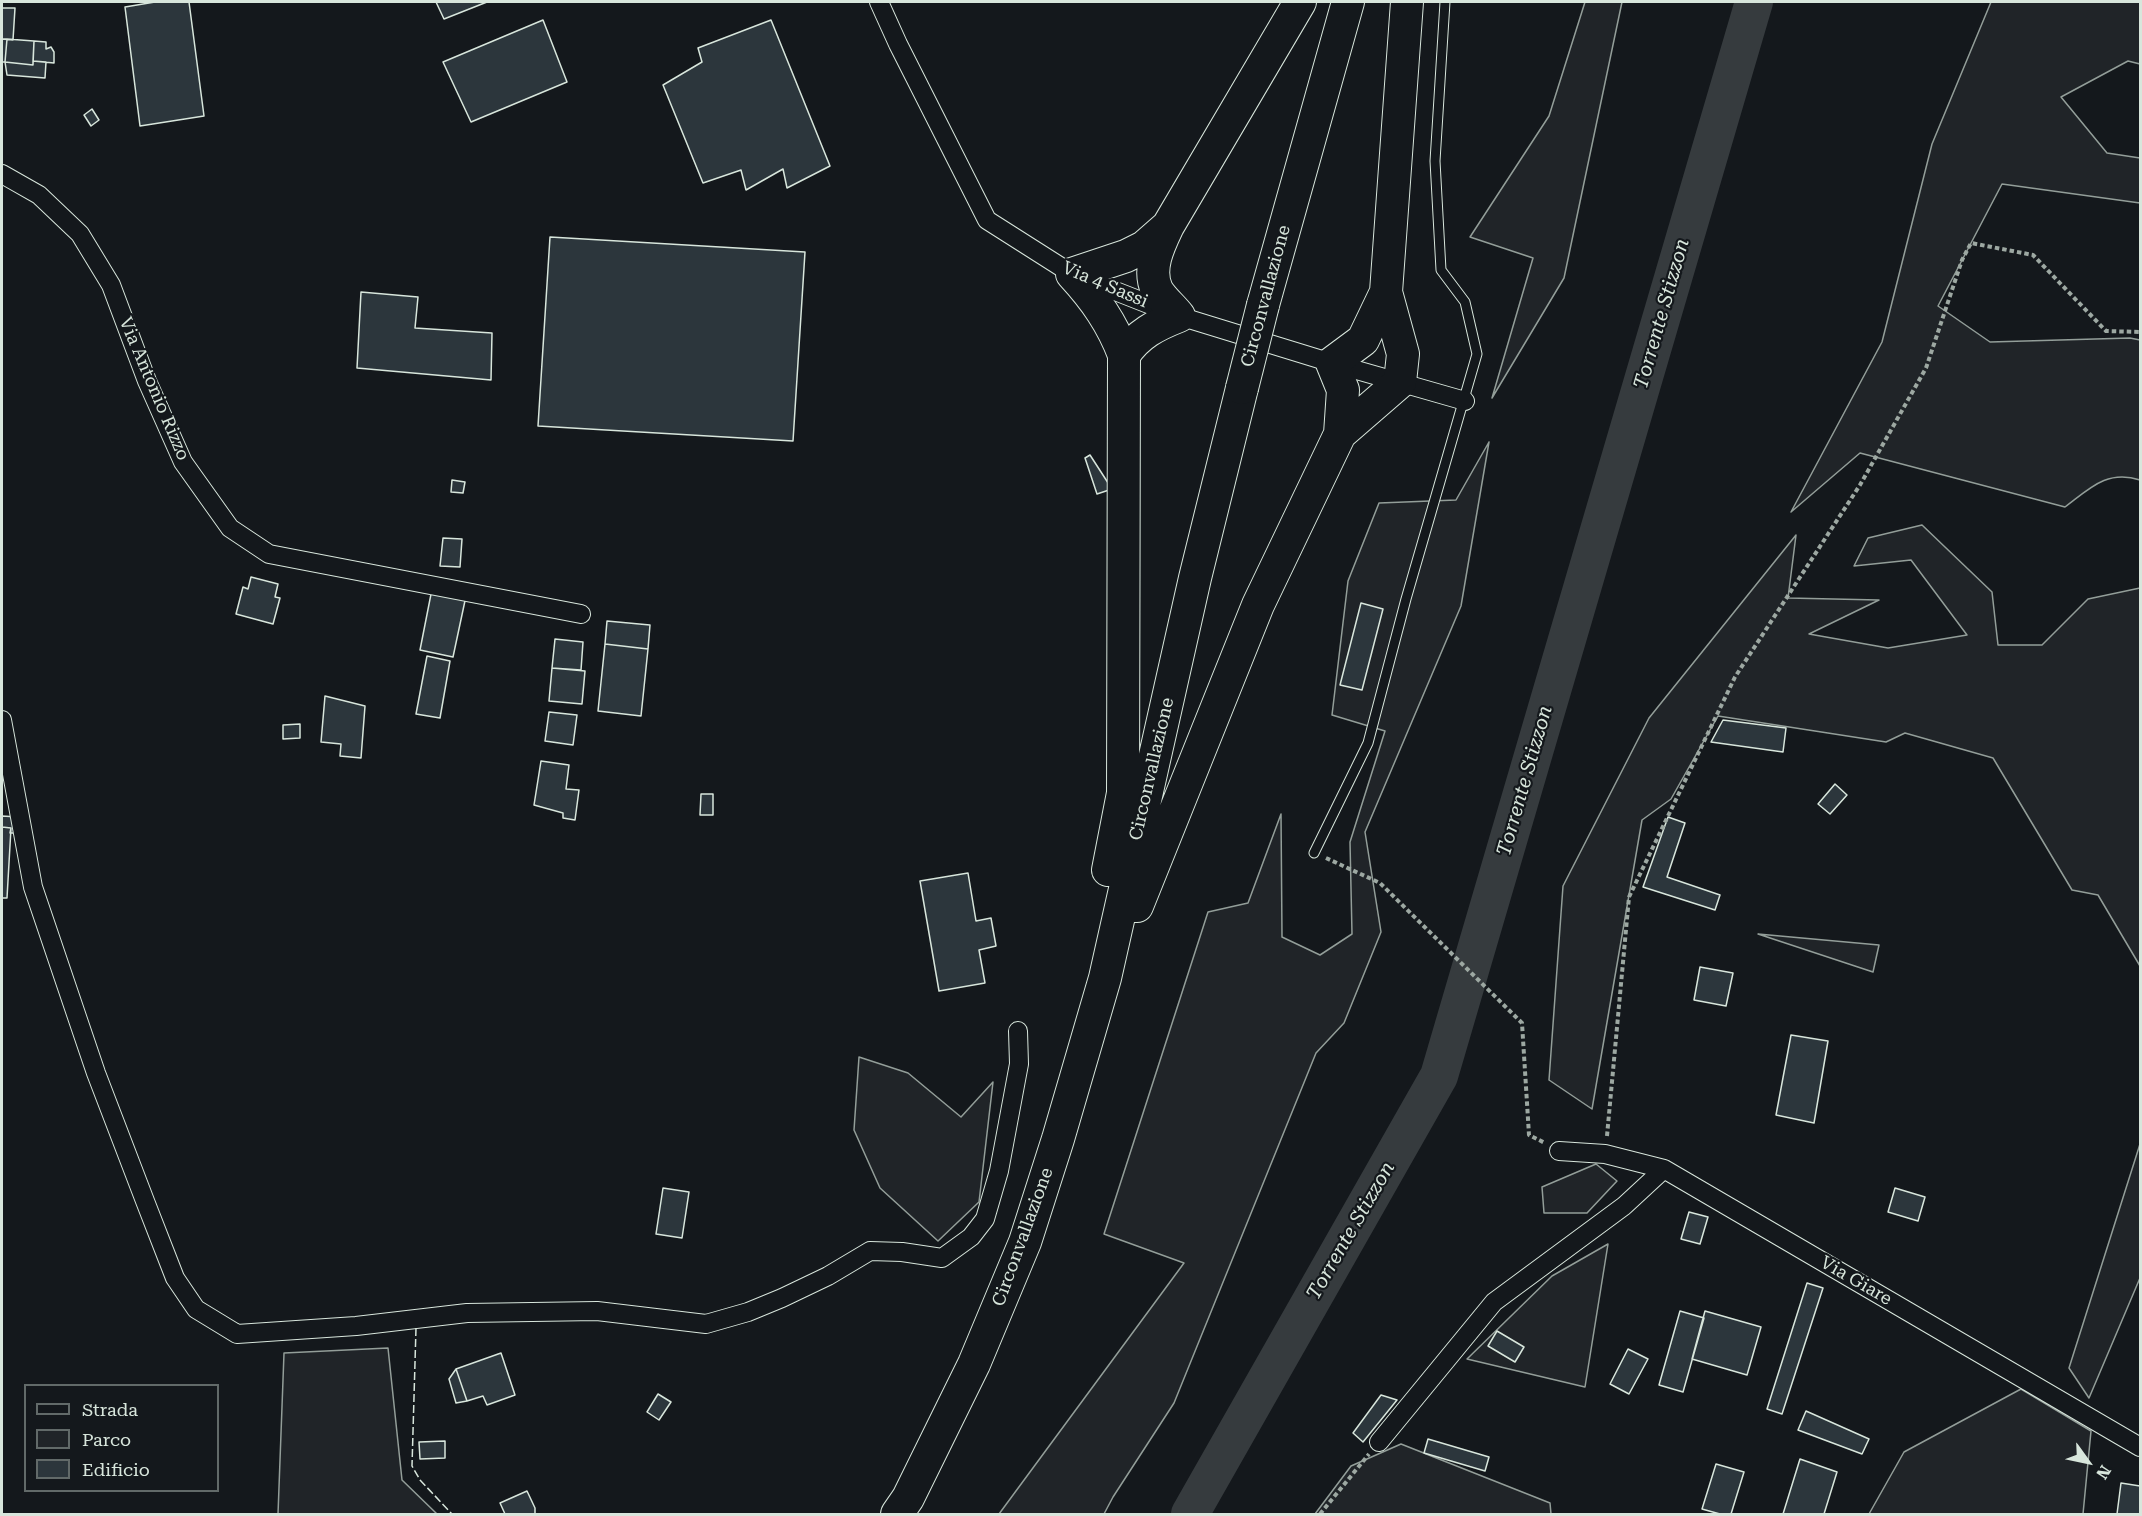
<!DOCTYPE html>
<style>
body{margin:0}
#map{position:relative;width:2142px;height:1516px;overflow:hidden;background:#14181c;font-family:"Roboto Serif",serif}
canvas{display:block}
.frame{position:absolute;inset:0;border:3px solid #d8e6dc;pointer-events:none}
.legend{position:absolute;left:24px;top:1384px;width:195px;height:108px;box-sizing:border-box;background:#14181c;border:2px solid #626a69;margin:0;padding:8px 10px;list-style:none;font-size:18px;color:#d8e6dc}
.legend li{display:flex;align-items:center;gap:12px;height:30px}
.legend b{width:30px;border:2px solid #626a69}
.north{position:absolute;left:2058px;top:1432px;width:60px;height:60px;-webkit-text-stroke:4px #14181c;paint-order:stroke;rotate:123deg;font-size:16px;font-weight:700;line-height:24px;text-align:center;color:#d8e6dc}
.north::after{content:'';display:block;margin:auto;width:21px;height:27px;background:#d8e6dc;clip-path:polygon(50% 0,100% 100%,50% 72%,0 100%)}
</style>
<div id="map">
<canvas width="2142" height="1516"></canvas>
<div class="frame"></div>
<ul class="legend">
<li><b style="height:8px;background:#14181c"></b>Strada</li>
<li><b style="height:16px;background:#202428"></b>Parco</li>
<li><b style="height:16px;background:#2c363c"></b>Edificio</li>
</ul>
<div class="north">N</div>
</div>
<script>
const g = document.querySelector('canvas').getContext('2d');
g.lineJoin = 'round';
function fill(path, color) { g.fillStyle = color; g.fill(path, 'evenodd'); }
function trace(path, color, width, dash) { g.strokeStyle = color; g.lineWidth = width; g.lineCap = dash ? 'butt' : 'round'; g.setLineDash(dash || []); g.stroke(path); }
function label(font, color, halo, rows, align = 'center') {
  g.font = font + ' "Roboto Serif",serif'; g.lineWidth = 4.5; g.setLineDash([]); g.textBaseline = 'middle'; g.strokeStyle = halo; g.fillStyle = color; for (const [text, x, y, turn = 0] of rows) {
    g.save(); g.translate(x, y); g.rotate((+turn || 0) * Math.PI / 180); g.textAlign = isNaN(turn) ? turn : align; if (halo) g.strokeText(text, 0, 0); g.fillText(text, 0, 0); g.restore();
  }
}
const green = new Path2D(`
 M1585,2H1622L1564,278L1492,398L1533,258L1470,237L1549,116Z
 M1991,2H2140V64L2128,61L2061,97L2107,153L2140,158V203L2002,184L1938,306L1990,342L2130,338L2140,340V480C2107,469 2089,489 2065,507L1860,453L1791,512L1882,342L1932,144Z
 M1489,442L1461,606L1365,832L1381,932L1344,1023L1316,1053L1174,1403L1113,1497L1104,1514H999L1184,1263L1104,1234L1208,912L1248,903L1281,814L1282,937L1320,955L1352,934L1350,842L1385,731L1332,715L1348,581L1379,503L1456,500Z
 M1922,525L1992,592L1998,645H2042L2088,599L2140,588V966L2098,895L2072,890L1993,758L1905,733L1886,742L1718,716L1671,799L1642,820L1592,1109L1549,1080L1563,886L1649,718L1796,535L1788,598L1879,600L1809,634L1888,648L1967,635L1911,560L1854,566L1868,538Z
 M1758,934L1879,945L1873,972Z
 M859,1057L908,1073L961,1117L993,1082L979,1202L938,1241L880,1188L854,1130Z
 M2140,1144V1278L2089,1398L2069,1368Z
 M1596,1164L1617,1181L1587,1213H1544L1542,1187Z
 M1608,1244L1585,1387L1467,1359L1552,1276Z
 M388,1348L402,1480L437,1514H278L284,1353Z
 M2021,1389L2091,1431L2083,1514H1869L1904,1452Z
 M1401,1444L1550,1503L1551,1514H1315L1351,1466Z`);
fill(green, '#202428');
trace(green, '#939e99', 1.5);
trace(new Path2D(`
 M1190,1514L1439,1076L1754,2`), '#363b3e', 38);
const building = new Path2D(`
 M155,2H189L204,116L140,126L125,7Z
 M436,2H487L444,19Z
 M2,8H15L13,40L2,39Z
 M543,20L567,82L471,122L443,62Z
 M771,20L830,166L787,188L783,169L746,190L741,170L703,183L663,85L702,62L698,48Z
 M2,39H7L5,62H2Z
 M7,39L34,41L33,65L5,62Z
 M34,41L46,42V49L51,47L54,52V63L33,61Z
 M33,61L46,62L45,78L7,75L5,62L33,65Z
 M92,109L99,120L91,126L84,115Z
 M550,237L805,252L793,441L538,426Z
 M361,292L418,297L415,328L492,333L491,380L357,368Z
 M1090,455L1112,489L1097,494L1085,458Z
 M452,480L465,482L463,493L451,492Z
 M443,538L462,539L460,567L440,566Z
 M251,577L278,584L275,597L280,598L273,624L236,614L243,587L248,589Z
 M432,589L466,596L453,657L420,650Z
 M1361,603L1383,609L1362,690L1340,685Z
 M607,621L650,625L648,649L605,644Z
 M555,639L583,642L581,670L552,668Z
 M605,644L648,649L641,716L598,711Z
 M427,656L450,661L440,718L416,714Z
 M552,668L585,671L582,704L549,701Z
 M325,696L365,706L361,758L340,756L341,744L321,742Z
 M549,712L577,715L573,745L545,741Z
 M1723,720L1786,728L1783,752L1711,742Z
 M300,724V738L283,739V725Z
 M541,761L569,765L566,789L579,790L575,820L563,818V813L534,805Z
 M1835,784L1847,795L1830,814L1818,804Z
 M701,794H713V815H700Z
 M2,816L18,817L17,833H10L11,828L2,827Z
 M1668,817L1685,823L1667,877L1720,895L1715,910L1643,887Z
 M2,827L11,828L7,898H2Z
 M968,873L976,921L991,918L996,946L979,950L985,983L939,991L920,881Z
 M1700,967L1733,973L1726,1006L1694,1000Z
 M1791,1035L1828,1041L1814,1123L1776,1115Z
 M663,1188L689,1192L682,1238L656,1234Z
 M1895,1188L1925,1197L1918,1221L1888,1212Z
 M1689,1212L1708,1217L1700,1244L1681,1239Z
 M1807,1283L1823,1288L1782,1414L1767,1409Z
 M1680,1311L1704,1318L1683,1392L1659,1385Z
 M1705,1311L1761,1327L1747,1375L1692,1359Z
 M1497,1331L1524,1347L1515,1362L1488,1346Z
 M1628,1349L1648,1359L1629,1394L1610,1384Z
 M501,1353L515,1395L487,1405L483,1396L467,1401L456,1369Z
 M456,1369L467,1401L456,1403L449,1379Z
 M658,1394L671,1402L659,1420L647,1412Z
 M1381,1395L1397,1400L1363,1442L1353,1433Z
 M1806,1411L1869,1439L1862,1454L1798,1430Z
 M1428,1439L1489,1457L1485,1471L1424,1453Z
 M445,1441V1458L420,1459L419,1442Z
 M1800,1459L1837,1472L1824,1514H1783Z
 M1716,1464L1744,1472L1731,1514H1720L1702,1509Z
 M2121,1483L2140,1486V1514H2117Z
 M527,1491L535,1508V1514H505L500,1503Z`);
fill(building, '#2c363c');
trace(building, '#d8e6dc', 1.5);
const service = new Path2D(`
 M1314,853L1368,743L1406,599L1477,354L1465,302L1441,270L1435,161L1445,2`);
const minor = new Path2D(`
 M879,2L898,44L987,220L1072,274L1179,316L1332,363L1465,401
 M2,174L39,195L80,234L111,285L147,381L183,462L230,528L269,554L581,614
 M2,720L33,887L96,1073L145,1201L175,1278L196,1309L237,1334L356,1326L467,1313L597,1311L706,1324L748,1312L782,1298L828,1276L870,1251L902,1252L942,1258L971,1237L985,1219L999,1171L1019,1064L1018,1031
 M1559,1151L1605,1154L1664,1169L2140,1447
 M1379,1442L1494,1302L1624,1206L1664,1169`);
const trunk = new Path2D(`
 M1263,305L1348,2
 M1124,355C1138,334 1156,325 1179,316C1173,308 1162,299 1157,290C1147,269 1159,245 1168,226L1300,2
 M1340,434L1400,382L1403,354L1386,292L1407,2
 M1108,870L1123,793L1124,355C1112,323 1095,299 1072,274L1126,256L1144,247L1168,226
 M1137,906L1258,605L1340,434L1343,390L1332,363L1363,340L1386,292
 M897,1514L908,1498L974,1364L1025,1242L1058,1139L1105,978L1195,578L1242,388`);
trace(service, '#d8e6dc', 11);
trace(minor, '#d8e6dc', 20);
trace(trunk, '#d8e6dc', 34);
trace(new Path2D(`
 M1326,858L1380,883L1522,1023L1529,1135L1545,1143
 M1607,1136L1629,897L1735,677L1860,485L1926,368L1962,260L1971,243L2033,255L2106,331L2140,332
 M1320,1514L1369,1454`), '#9da8a2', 4, [4.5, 3]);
trace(service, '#14181c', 9);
trace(minor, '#14181c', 18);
trace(trunk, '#14181c', 32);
const trunkBridge = new Path2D(`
 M1242,388L1263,305`);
trace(trunkBridge, '#d8e6dc', 34, []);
trace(trunkBridge, '#14181c', 32);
trace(new Path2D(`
 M416,1328L412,1466L420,1480L452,1514`), '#d8e6dc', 1.5, [8, 3]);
label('18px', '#d8e6dc', '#14181c', [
 ["Via 4 Sassi",1105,285,23],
 ["Circonvallazione",1266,296,-75],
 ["Via Antonio Rizzo",154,389,67],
 ["Circonvallazione",1152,769,-77],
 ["Circonvallazione",1023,1237,-70],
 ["Via Giare",1856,1281,30]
]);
label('italic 20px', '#d8e6dc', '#14181c', [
 ["Torrente Stizzon",1662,314,-74],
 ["Torrente Stizzon",1525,781,-74],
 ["Torrente Stizzon",1351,1231,-60]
]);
</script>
